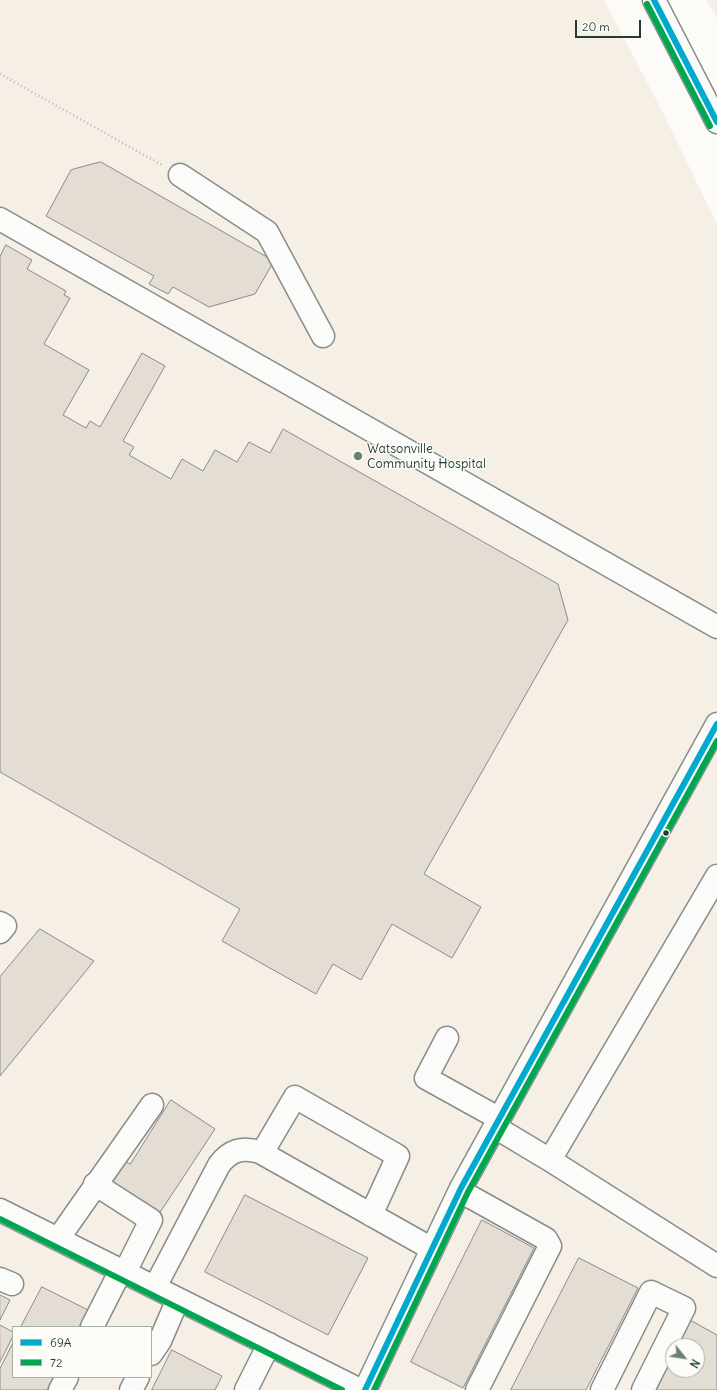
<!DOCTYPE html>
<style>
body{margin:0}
#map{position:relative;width:717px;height:1390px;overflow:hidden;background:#fcfbf8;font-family:Delius,sans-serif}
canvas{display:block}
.legend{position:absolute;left:12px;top:1326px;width:140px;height:52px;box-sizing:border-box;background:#fdfcf7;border:1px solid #a4b0a9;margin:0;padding:5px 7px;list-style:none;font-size:12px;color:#1f3d34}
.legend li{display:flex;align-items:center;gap:8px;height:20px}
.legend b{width:20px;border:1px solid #a4b0a9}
.north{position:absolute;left:665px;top:1338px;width:40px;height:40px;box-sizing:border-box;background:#fdfcf7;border:1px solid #a4b0a9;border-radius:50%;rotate:120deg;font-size:11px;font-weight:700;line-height:16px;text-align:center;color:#1f3d34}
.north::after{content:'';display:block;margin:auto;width:14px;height:18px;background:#6c8079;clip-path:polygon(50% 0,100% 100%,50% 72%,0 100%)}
.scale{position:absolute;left:575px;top:20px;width:66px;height:18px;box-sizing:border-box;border:2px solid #1f3d34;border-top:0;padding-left:5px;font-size:12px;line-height:14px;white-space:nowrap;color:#1f3d34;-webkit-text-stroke:3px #fdfcf7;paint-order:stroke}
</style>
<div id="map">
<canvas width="717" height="1390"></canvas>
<ul class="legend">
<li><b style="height:5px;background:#00a9ce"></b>69A</li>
<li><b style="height:5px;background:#00a651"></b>72</li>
</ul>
<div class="north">N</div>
<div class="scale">20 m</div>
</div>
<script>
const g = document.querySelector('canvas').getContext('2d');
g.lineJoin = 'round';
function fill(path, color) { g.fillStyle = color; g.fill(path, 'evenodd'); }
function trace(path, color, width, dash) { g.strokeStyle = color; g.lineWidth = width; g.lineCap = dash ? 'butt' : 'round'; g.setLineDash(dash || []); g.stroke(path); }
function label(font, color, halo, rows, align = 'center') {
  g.font = font + ' Delius,sans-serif'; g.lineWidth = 3; g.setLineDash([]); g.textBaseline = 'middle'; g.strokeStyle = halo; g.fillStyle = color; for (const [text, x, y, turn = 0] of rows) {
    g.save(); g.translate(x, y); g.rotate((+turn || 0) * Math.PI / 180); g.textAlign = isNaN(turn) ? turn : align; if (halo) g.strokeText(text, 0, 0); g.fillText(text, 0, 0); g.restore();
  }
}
fill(new Path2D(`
 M0,0H604L662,111L717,224V1390H0ZM13,1327H151V1377H13ZM673,1346H697V1370H673Z
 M706,0H717V17Z`), '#f5efe5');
const building = new Path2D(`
 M101,162L274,261L255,294L209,307L173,287L168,294L149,284L154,276L46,216L71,170Z
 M6,245L32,260L27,269L66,291L64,295L70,298L44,344L89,370L63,415L86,428L90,421L100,427L142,353L165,366L123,441L134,447L129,455L171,479L182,459L203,471L215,450L237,462L249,442L270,453L283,429L558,584L568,620L424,874L481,907L452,958L392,924L361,980L333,964L316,994L222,941L240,909L0,772V257Z
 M40,929L94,961L0,1076V977Z
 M171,1100L215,1129L159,1214L108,1183L124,1161L130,1164Z
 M245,1195L368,1258L328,1335L205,1272Z
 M482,1220L534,1248L463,1388L411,1362Z
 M579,1258L638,1288L586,1390H511Z
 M42,1287L88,1310L79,1327H21Z
 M0,1295L10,1300L0,1320Z
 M690,1320L717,1335V1390H654L673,1353V1370H697V1346H676Z
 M0,1325L13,1332V1336L0,1362Z
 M13,1343V1377H54L47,1390H0V1369Z
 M172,1350L222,1376L215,1390H152Z`);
fill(building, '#e4ddd3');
trace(building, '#888d8a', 1);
const minor = new Path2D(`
 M180,175L267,232L323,336
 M0,219L717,627
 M717,876L550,1160L717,1266
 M0,923L5,926L0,932
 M447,1038L426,1078L500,1119
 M495,1127L550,1160
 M262,1153L295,1097L398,1156L371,1215
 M95,1184L151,1220L125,1272
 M460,1191L546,1239L550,1246L477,1390
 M0,1210L360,1390
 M58,1239L152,1105
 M0,1279L12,1284
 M155,1287L219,1165C230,1150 242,1147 260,1152L432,1249
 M92,1327L121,1270
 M151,1354L160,1341L178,1299
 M60,1390L67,1377
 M131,1390L138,1377
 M246,1390L269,1344
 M365,1390L461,1188L717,724
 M602,1390L651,1292L684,1308L643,1390`);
const major = new Path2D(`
 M654,0L717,122`);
trace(minor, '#888d8a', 25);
trace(major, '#888d8a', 25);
trace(new Path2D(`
 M0,74L162,165`), '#b5b8b6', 2.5, [1, 3]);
trace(minor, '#fbfbf9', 22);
trace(major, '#fbfbf9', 22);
trace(new Path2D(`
 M654,0L717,122
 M365,1390L461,1188L717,724`), '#00a9ce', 6);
trace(new Path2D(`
 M647,4L710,126
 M0,1219L342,1390
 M374,1390L468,1192L717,741`), '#00a651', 6);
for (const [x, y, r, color] of [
 [358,456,5,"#6c8079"],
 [666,833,3.5,"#1f3d34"]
]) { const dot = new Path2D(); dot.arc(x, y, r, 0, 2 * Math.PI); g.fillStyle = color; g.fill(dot); trace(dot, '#fdfcf7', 1.5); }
label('13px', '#1f3d34', '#fdfcf7', [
 ["Watsonville",367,449],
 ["Community Hospital",367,464]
], 'left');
</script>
